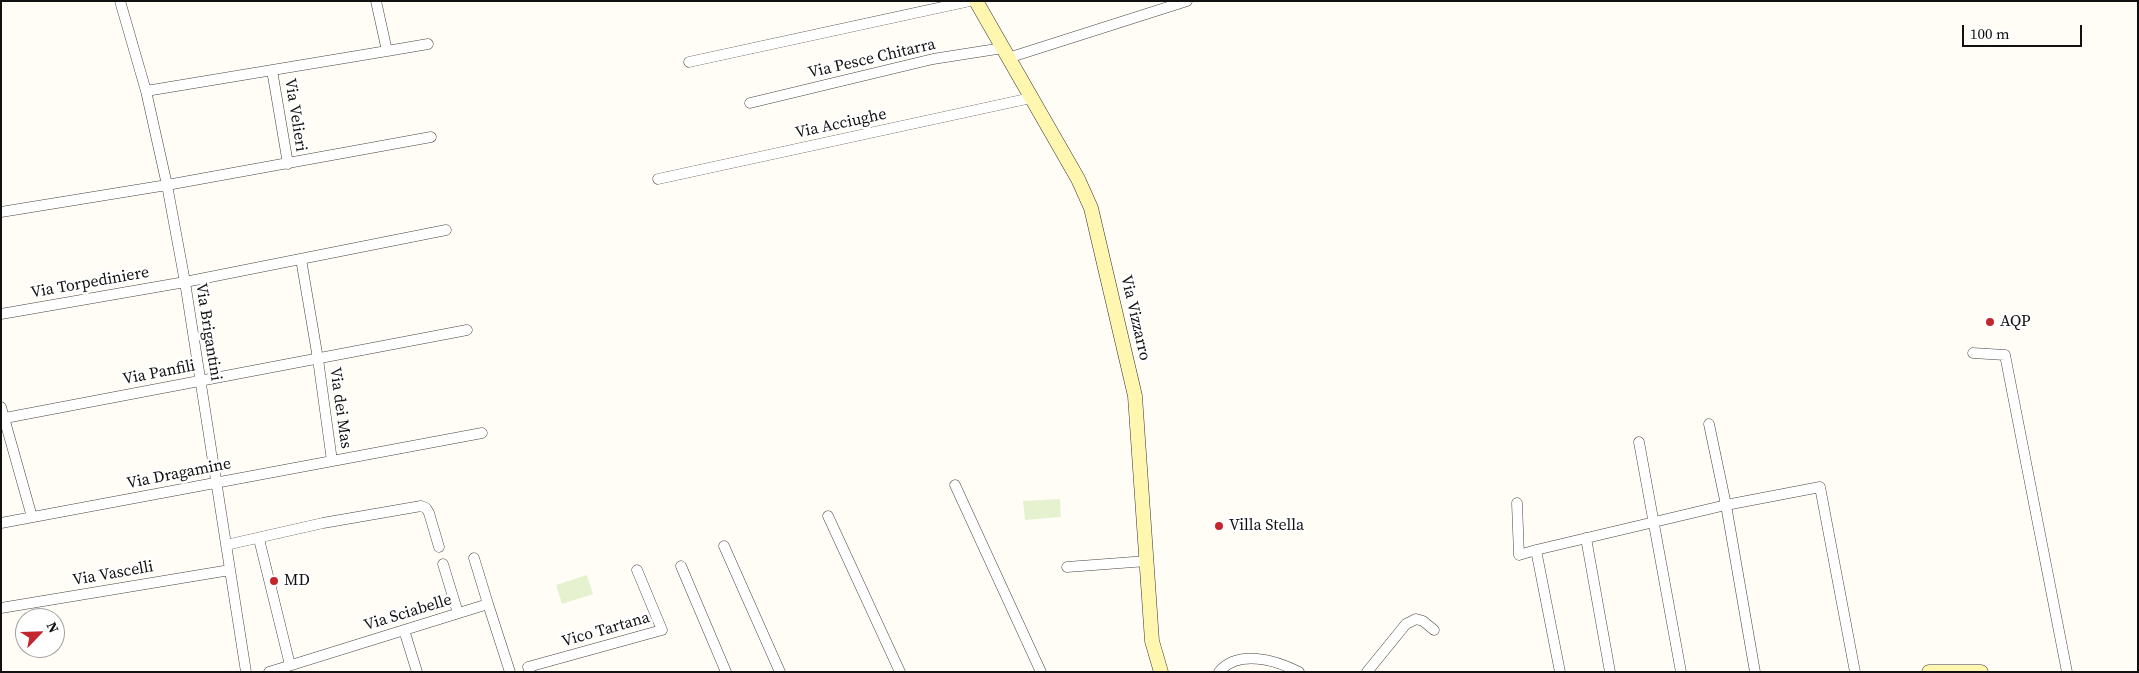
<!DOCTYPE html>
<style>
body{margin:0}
#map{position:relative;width:2139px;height:673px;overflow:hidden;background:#fffdf5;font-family:"Source Serif 4",serif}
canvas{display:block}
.frame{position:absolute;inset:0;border:2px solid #111;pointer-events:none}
.north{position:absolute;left:15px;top:608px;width:50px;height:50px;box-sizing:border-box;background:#fff;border:1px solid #a0a0a0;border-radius:50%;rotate:66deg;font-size:14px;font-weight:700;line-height:20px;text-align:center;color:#111}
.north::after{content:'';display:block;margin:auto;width:18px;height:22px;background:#c4262e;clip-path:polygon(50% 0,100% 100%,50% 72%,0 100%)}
.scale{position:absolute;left:1962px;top:25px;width:120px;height:22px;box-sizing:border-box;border:2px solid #111;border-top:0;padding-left:6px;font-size:15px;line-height:18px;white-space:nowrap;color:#111;-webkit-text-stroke:4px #fff;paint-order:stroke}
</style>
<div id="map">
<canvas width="2139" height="673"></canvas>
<div class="frame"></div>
<div class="north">N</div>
<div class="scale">100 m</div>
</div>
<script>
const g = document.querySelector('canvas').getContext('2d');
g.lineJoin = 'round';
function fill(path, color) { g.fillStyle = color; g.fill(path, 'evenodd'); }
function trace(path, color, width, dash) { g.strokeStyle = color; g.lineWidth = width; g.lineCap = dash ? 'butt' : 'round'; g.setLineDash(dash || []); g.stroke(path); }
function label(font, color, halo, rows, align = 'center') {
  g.font = font + ' "Source Serif 4",serif'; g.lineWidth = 5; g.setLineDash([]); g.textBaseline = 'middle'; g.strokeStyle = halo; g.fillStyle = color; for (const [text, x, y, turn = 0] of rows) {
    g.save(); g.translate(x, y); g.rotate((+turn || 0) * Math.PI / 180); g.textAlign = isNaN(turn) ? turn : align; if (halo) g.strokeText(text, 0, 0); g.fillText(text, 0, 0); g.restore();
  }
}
fill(new Path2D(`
 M1060,499L1061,517L1025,520L1023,501Z
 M587,575L593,594L562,604L556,585Z`), '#e6f2cf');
const street = new Path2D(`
 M120,1L146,91L167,185L185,282L246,672
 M387,51L428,44
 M1008,58L1187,1
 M689,62L970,1
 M272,70L288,164
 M146,91L387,51L376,1
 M750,103L933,59L1003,48
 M658,179L1031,98
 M1,212L167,185L431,137
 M301,259L318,359L332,461
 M1,314L185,282L446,230
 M1973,353L2005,355L2067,672
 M1,407L32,517
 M5,418L467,330
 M1709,424L1726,505L1755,672
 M1639,442L1681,672
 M955,485L1041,672
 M1517,503L1519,555L1536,550L1560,672
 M828,516L900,672
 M1,523L482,433
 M1586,538L1610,672
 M259,539L290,665
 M226,545L323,523L421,506L426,508L429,513L439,547
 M724,546L780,672
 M1536,550L1726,505L1820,487L1855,672
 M474,558L488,604
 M443,564L458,613
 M681,566L726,672
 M1067,567L1147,561
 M1,608L230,570
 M404,630L417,672
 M269,672L488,604L510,672
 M530,672L528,667L662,630L637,570
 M1219,672C1238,649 1276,660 1299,672
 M1367,672L1406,624L1416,619L1423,621L1434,630`);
const secondary = new Path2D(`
 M976,1L1078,179L1091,208L1135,396L1152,641L1161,672
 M1929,672H1981`);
trace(street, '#444', 11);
trace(secondary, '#333', 15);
trace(street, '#fff', 10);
trace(secondary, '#fff6b0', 14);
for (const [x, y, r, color] of [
 [1990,322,5,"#c4262e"],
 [1219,526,5,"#c4262e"],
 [274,581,5,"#c4262e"]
]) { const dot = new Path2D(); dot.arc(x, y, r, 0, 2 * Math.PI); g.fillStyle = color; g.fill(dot); trace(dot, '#fff', 2); }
label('16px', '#111', '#fff', [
 ["Via Pesce Chitarra",872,59,-13],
 ["Via Velieri",295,115,81],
 ["Via Acciughe",841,124,-12],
 ["Via Torpediniere",90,283,-10],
 ["Via Vizzarro",1135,318,77],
 ["Via Brigantini",208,332,81],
 ["Via Panfili",159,373,-11],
 ["Via dei Mas",340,408,82],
 ["Via Dragamine",179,474,-11],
 ["Via Vascelli",113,574,-10],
 ["Via Sciabelle",408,613,-17],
 ["Vico Tartana",606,630,-16]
]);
label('16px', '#111', '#fff', [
 ["AQP",2000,322],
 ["Villa Stella",1229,526],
 ["MD",284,581]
], 'left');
</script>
